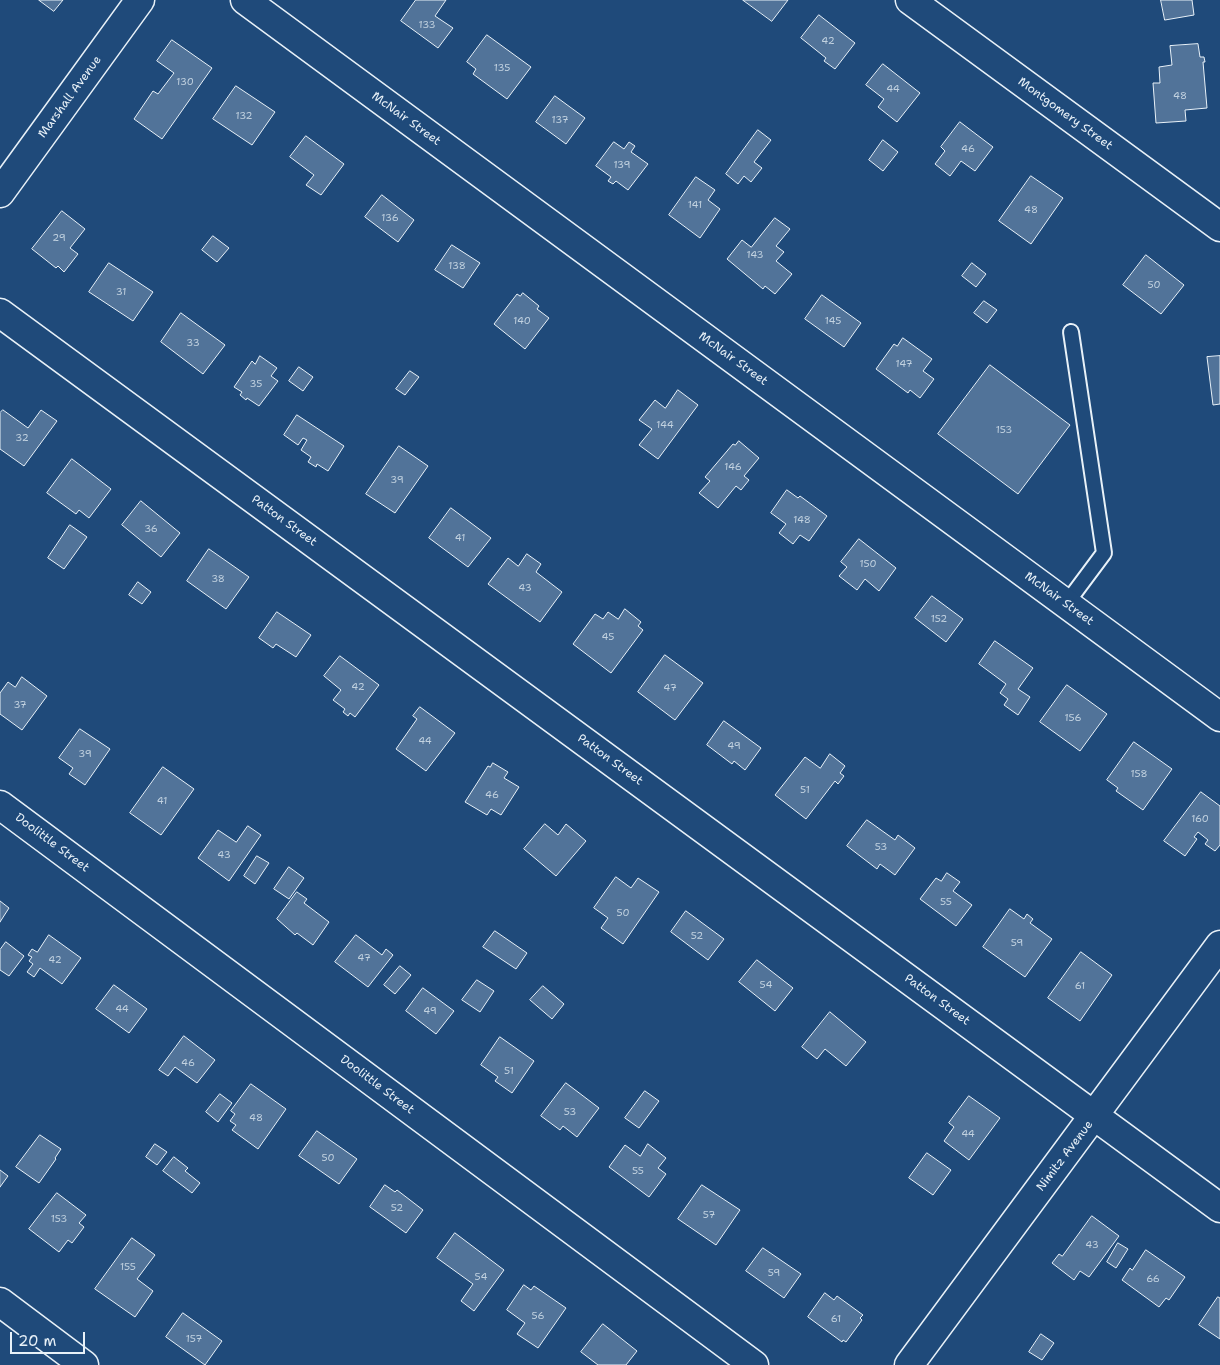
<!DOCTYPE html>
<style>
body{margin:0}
#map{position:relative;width:1220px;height:1365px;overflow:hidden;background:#1f4a7a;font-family:"Shantell Sans",sans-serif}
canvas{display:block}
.scale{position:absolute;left:10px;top:1332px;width:75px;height:22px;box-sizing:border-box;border:2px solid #e8f1f8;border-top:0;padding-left:6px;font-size:15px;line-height:18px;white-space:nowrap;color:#e8f1f8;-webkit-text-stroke:4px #1f4a7a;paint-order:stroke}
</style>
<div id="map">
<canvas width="1220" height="1365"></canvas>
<div class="scale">20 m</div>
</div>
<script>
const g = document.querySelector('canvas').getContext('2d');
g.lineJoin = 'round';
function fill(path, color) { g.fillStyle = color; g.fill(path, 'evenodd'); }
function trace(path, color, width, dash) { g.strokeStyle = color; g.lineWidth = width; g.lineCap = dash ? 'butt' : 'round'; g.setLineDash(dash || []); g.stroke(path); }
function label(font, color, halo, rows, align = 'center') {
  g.font = font + ' "Shantell Sans",sans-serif'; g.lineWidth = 4.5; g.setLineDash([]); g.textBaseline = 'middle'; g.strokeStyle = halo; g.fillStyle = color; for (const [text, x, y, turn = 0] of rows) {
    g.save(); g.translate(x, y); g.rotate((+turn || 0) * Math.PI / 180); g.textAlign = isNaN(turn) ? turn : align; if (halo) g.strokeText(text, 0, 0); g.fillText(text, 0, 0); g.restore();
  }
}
const building = new Path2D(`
 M39,0H63L54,11Z
 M416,0H446L435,16L453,28L438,48L401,21Z
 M743,0H788L772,21Z
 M1161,0H1192L1194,15L1165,20Z
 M819,15L855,43L835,69L824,61L826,58L801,38Z
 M487,35L531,67L507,99L473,74L476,69L467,62Z
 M172,40L212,68L162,139L134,119L153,91L158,94L174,73L157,61Z
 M1198,44L1200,57H1204L1205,62H1203L1207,108L1185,110L1186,121L1156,123L1153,83H1160L1159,67L1172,65L1170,46Z
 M883,64L920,93L897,122L878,107L884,99L866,85Z
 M236,86L275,112L252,145L213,119Z
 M555,96L585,118L566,144L536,122Z
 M960,122L993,147L975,171L961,161L950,176L935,164L945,151L941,147Z
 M758,130L771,140L754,162L762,168L751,182L744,176L738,184L726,174Z
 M306,136L344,164L321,195L306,185L314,175L290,157Z
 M883,140L898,152L883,171L869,160Z
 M614,142L624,149L629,142L635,146L631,152L648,164L628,190L616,181L613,184L608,181L611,177L596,166Z
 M1031,176L1063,198L1031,244L999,221Z
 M696,177L715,190L708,200L720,209L700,238L669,215Z
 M382,195L414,220L398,242L365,217Z
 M62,211L85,229L70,248L78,254L64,272L58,266L56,268L32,249Z
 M775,218L790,229L776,246L784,252L776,261L792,274L775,294L765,286L763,289L727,259L742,240L751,247Z
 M213,236L229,248L217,262L202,250Z
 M452,245L480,263L463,288L435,270Z
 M1146,255L1184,285L1161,314L1123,285Z
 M109,263L153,292L133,321L89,292Z
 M972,263L986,274L976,287L962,276Z
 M523,293L539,306L537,309L549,318L525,349L494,324L517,294L520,296Z
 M822,295L861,323L844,347L805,319Z
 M984,301L997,310L987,323L974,313Z
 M181,313L225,345L203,374L161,342Z
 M903,338L932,359L923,371L934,379L920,398L910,390L908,393L876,369L894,344L897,346Z
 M260,356L277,368L271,376L278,381L259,406L247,398L246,400L240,395L242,392L234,387L252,361L255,364Z
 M1220,356V404L1213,405L1207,357Z
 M990,365L1070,425L1018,494L938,434Z
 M299,367L313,377L303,391L289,381Z
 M410,371L419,377L405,395L396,389Z
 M678,390L698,405L658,459L639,445L652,429L639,420L655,400L665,408Z
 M3,410L28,428L41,410L57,421L24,466L0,449V413Z
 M297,415L344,446L328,471L317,464L316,467L308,462L311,457L301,450L307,440L303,438L298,445L284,435Z
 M739,441L759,458L744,476L749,480L741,490L736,486L718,508L699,493L710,481L705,477L733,444L735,445Z
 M399,446L428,466L395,513L366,494Z
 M72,459L111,489L89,518L79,510L76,514L47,493Z
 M787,490L798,498L800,496L827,516L809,541L800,535L793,544L779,533L786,524L771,513Z
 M141,501L180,533L161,557L122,525Z
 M451,508L491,538L468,567L429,538Z
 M70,525L87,537L64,569L48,558Z
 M859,539L896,568L879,591L865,579L857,590L839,576L847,567L841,562Z
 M209,549L249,577L226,609L187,581Z
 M527,554L541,564L536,572L562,592L540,622L488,584L508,558L518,566Z
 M138,582L151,592L142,604L129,595Z
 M932,596L963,619L946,642L915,618Z
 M625,609L641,622L638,626L643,630L611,673L573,644L595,614L603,619L608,612L618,619Z
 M277,612L311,635L296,657L276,644L273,648L259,638Z
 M995,641L1033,668L1018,689L1030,697L1018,715L1004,705L1008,699L1000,693L1006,684L979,664Z
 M665,655L703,683L675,720L638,692Z
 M340,656L379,685L355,717L350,713L348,716L343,712L345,709L333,700L341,690L324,676Z
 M22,677L47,696L22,730L0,714V693L8,682L15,687Z
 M1067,685L1107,714L1080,751L1040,722Z
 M420,707L455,733L426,771L396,749L417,719L413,716Z
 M724,721L761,748L745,770L734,761L732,764L707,745Z
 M80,729L110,749L85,785L69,774L73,768L59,758Z
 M1134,742L1172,769L1143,810L1116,791L1118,788L1107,780Z
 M830,754L845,766L840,773L844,776L838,784L835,781L806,819L775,795L805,757L820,768Z
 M493,763L508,772L504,778L519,787L501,815L491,809L487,815L465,802L488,766L490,767Z
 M163,767L194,789L161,835L130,813Z
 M1201,792L1220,806V845L1215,851L1205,844L1208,840L1198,832L1194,837L1197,839L1185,856L1164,841Z
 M867,820L895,840L898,835L915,848L895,875L880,864L877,869L847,846Z
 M545,824L558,835L566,824L586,841L556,876L524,849Z
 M248,826L261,835L229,881L198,858L218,830L236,842Z
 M257,856L269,863L255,884L244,876Z
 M289,867L304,878L289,899L274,889Z
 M947,873L960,882L953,891L972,905L956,926L920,899L936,878L941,881Z
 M616,877L631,888L638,878L659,892L623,944L601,928L608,918L594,908Z
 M297,892L307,899L304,903L329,922L313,945L297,933L295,935L277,919Z
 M0,901L9,908L0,922Z
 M1010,909L1024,919L1027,914L1033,919L1030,923L1052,939L1025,977L983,947Z
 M686,911L724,939L708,960L671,932Z
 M495,931L527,953L516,969L483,947Z
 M49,935L81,958L62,984L40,968L34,977L27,972L33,964L29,961L32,957L28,955L32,949L37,952Z
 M356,935L382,955L386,949L393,955L368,987L335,962Z
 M6,942L24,956L9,976L0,970V950Z
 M1081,952L1112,975L1080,1021L1048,998Z
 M757,960L793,988L775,1011L739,982Z
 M400,966L411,975L395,994L384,985Z
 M477,980L494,991L480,1012L462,1000Z
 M114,985L147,1009L129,1033L96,1009Z
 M543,986L564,1004L552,1019L530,1000Z
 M423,988L454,1011L436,1034L406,1011Z
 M830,1012L866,1042L846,1066L825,1049L817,1059L802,1047Z
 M184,1036L215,1060L197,1083L175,1067L168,1076L159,1070Z
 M500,1037L534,1061L512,1093L495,1081L498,1077L481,1065Z
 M566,1083L599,1108L577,1137L563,1126L560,1130L541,1116Z
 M251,1084L286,1109L258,1149L232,1130L236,1125L230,1121L235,1114L231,1111Z
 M645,1091L659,1101L639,1128L625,1118Z
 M220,1094L232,1103L218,1122L206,1112Z
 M969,1096L1000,1118L969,1160L944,1141L954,1127L949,1123Z
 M317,1131L357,1159L339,1184L299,1156Z
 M40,1135L61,1149L55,1158L56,1159L39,1183L16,1167Z
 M155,1144L167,1152L157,1165L146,1157Z
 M648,1144L666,1158L658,1168L666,1174L649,1197L609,1167L625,1145L640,1156Z
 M927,1153L951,1170L933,1195L909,1178Z
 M174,1157L188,1168L185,1171L200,1183L192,1193L163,1171Z
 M0,1170L8,1176L0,1187Z
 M385,1185L395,1192L397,1190L423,1210L406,1233L370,1207Z
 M702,1185L740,1210L716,1245L678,1219Z
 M57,1193L86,1215L79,1223L84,1227L72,1243L68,1240L59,1252L29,1229Z
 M1092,1216L1119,1236L1089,1277L1080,1271L1074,1280L1052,1263L1059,1254L1062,1256Z
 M455,1233L504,1270L474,1311L461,1301L473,1284L437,1258Z
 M132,1238L155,1255L137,1279L153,1291L135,1317L95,1289Z
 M1118,1243L1128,1249L1116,1268L1107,1262Z
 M763,1248L801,1274L784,1298L746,1271Z
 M1146,1250L1185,1277L1169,1300L1166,1298L1159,1307L1122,1280L1130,1268L1132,1270Z
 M524,1285L531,1290L534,1286L566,1308L538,1348L517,1334L525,1323L507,1310Z
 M825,1293L834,1300L837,1296L863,1315L860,1318L862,1320L846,1342L843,1340L842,1342L808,1317Z
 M1218,1297L1220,1298V1339L1199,1325Z
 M183,1313L222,1341L205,1365L166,1337Z
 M603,1324L637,1351L626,1365H598L581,1352Z
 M1041,1334L1054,1343L1042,1360L1029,1352Z`);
fill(building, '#517399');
trace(building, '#e8f1f8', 1);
const lane = new Path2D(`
 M1066,604L1104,553L1071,332`);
const street = new Path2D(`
 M245,0L1220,717
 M910,0L1220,227
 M0,193L140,0
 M0,313L1220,1208
 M0,805L754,1365
 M0,1302L84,1365
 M909,1365L1220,945`);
trace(lane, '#e8f1f8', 18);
trace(street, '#e8f1f8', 31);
trace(lane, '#1f4a7a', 14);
trace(street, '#1f4a7a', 28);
label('10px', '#c2d2e0', null, [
 ["133",427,25],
 ["42",828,41],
 ["135",502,68],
 ["130",185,82],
 ["44",893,89],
 ["48",1180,96],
 ["132",244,116],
 ["137",560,120],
 ["46",968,149],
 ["139",622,165],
 ["141",695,205],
 ["48",1031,210],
 ["136",390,218],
 ["29",59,238],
 ["143",755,255],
 ["138",457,266],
 ["50",1154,285],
 ["31",121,292],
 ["140",522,321],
 ["145",833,321],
 ["33",193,343],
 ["147",904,364],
 ["35",256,384],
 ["144",665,425],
 ["153",1004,430],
 ["32",22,438],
 ["146",733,467],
 ["39",397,480],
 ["148",802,520],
 ["36",151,529],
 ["41",460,538],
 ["150",868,564],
 ["38",218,579],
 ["43",525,588],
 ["152",939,619],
 ["45",608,637],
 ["42",358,687],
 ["47",670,688],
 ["37",20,705],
 ["156",1073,718],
 ["44",425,741],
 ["49",734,746],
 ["39",85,754],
 ["158",1139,774],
 ["51",805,790],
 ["46",492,795],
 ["41",162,801],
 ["160",1200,819],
 ["53",881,847],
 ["43",224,855],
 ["55",946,902],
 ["50",623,913],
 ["52",697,936],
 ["59",1017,943],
 ["47",364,958],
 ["42",55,960],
 ["54",766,985],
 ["61",1080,986],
 ["44",122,1009],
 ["49",430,1011],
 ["46",188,1063],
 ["51",509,1071],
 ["53",570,1112],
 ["48",256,1118],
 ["44",968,1134],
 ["50",328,1158],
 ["55",638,1171],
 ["52",397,1208],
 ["57",709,1215],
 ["153",59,1219],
 ["43",1092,1245],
 ["155",128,1267],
 ["59",774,1273],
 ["54",481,1277],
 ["66",1153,1279],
 ["56",538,1316],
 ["61",836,1319],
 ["157",194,1339]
]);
label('12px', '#e8f1f8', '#1f4a7a', [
 ["Marshall Avenue",70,97,-54],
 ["Montgomery Street",1065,114,36],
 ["McNair Street",406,119,36],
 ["McNair Street",733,359,36],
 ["Patton Street",284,521,36],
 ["McNair Street",1059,599,36],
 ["Patton Street",610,760,36],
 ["Doolittle Street",52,843,37],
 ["Patton Street",937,1000,36],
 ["Doolittle Street",377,1085,37],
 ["Nimitz Avenue",1065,1156,-53]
]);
</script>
